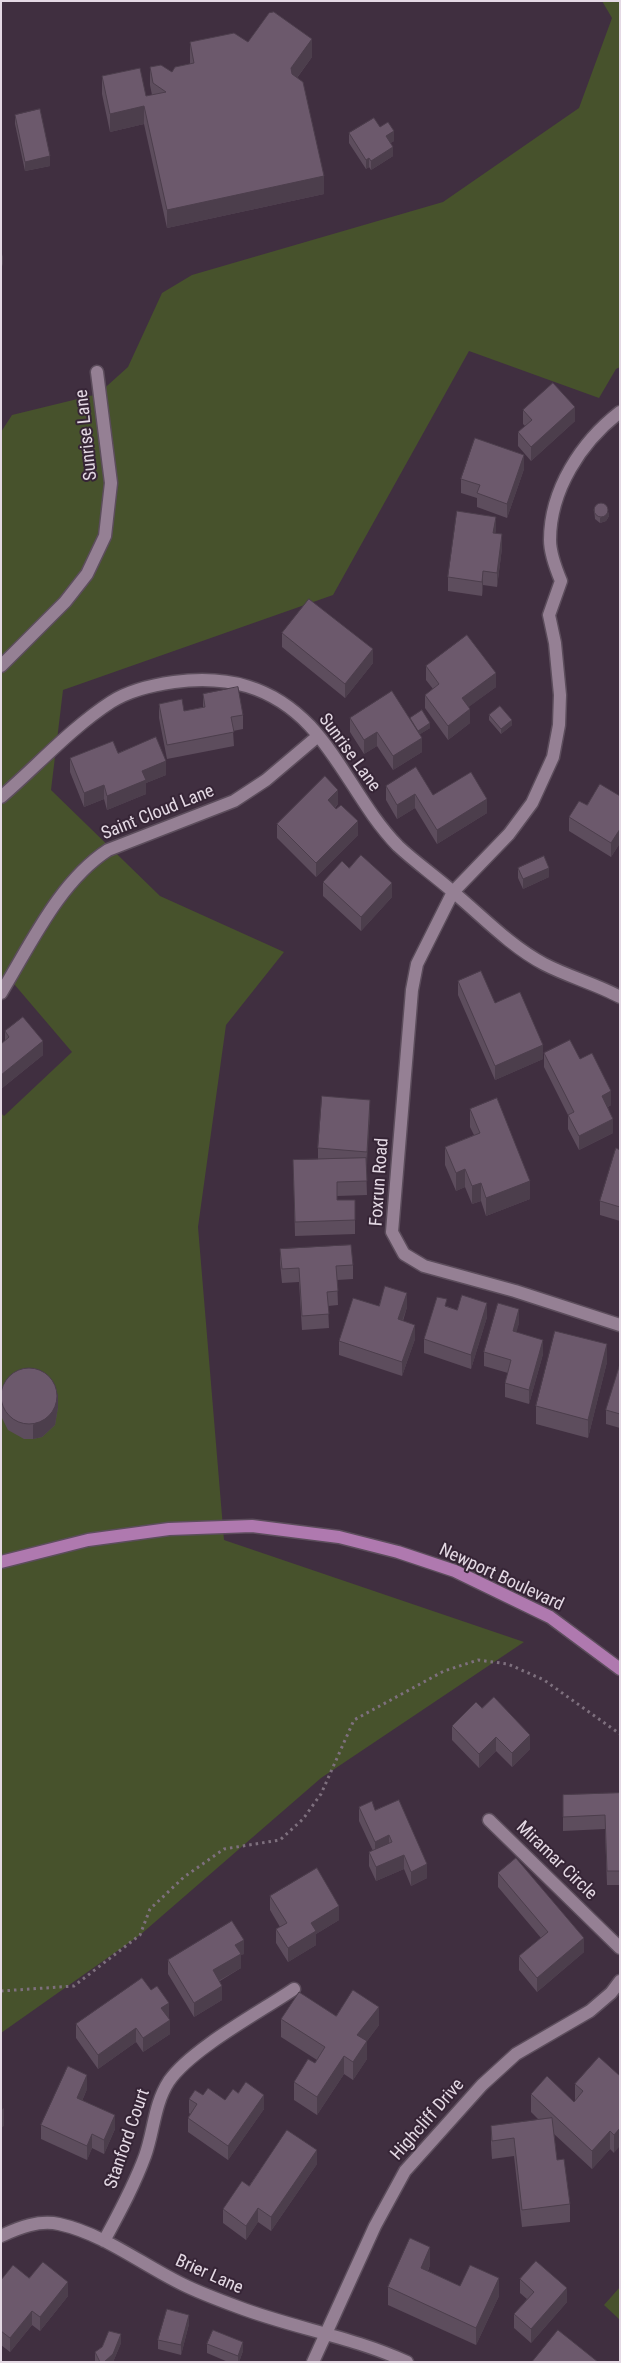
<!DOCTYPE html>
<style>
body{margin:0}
#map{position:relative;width:621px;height:2363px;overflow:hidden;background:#402f40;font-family:"Roboto Condensed",sans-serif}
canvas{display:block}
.frame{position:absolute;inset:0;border:2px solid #e4d9e4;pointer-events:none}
</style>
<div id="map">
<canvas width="621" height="2363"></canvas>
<div class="frame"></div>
</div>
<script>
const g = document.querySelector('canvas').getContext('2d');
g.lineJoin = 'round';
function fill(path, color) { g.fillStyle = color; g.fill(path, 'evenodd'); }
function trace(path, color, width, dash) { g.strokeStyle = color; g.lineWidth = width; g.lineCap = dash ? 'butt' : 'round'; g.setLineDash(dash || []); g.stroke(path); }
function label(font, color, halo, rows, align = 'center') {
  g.font = font + ' "Roboto Condensed",sans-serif'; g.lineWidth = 4; g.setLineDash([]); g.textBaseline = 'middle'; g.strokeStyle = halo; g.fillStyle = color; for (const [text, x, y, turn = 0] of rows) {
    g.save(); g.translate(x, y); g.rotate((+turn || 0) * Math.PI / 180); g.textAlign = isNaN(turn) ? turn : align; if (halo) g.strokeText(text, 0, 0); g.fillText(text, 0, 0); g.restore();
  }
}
fill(new Path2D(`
 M602,1H620V367L616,369L599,398L469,351L333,595L63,690L51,790L160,896L284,952L226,1025L198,1227L224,1540L524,1642L321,1778L140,1935L1,2033V1113L4,1116L72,1052L14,984L1,980V432L12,415L98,394L128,367L162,293L192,275L443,202L579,108L612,18Z
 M620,2287V2320L604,2305Z`), '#47522c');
const minor = new Path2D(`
 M620,412C581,442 550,490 550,540C550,554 556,569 561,581L549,615L555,643L560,695L559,725L553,757L532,803L509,834L453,892L417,964L412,990L392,1232L404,1254L424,1266L515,1291L620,1325
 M1,666L65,602L87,574L105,536L111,483L97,372
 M1,797C38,765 71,728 111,702C130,690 152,685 174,682C227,675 272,686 310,726C344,763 363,810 398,846C415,862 435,876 452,891C482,916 510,946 544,964C569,977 596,984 620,997
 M1,993C31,944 59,882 108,850L234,801L266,780L318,736
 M489,1820L620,1948
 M1,2236C20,2227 39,2220 59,2224C104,2234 141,2264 182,2284C200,2293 219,2300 238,2307C293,2328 353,2337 407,2362
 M104,2241C119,2213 134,2186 145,2156C154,2131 154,2104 169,2081C191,2049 260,2012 294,1989
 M313,2362L375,2226L405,2171L482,2085L516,2054L590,2011L611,1993L620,1981`);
const major = new Path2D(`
 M1,1562L88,1540L169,1529L252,1526L339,1537L398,1552L455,1571L550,1617L620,1669`);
trace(minor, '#5c4d5c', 15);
trace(major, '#5c4d5c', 15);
trace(new Path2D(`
 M1,1991L74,1986L140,1935L150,1909L184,1877L224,1849L280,1840L303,1819L321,1794L354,1720L444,1671L478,1660L508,1664L544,1680L620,1734`), '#7e707e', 3, [2.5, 4]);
trace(minor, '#958094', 12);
trace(major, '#af79af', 12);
fill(new Path2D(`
 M190,42H248L312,57L297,78L324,194L167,228L144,124L110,132L102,94V76L146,96L152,95L150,85V67L172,72L190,64Z
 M15,115L50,166L25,171L15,124Z
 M380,127L394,141L390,143L393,156L371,170L369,167L366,169L349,143V133Z
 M523,410L575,421L531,461L518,446V432L525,426L523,424Z
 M524,469L507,518L477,507V498L461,493V479Z
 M594,508L609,516L606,521L600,523L595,519Z
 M496,531L495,533L502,548L497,587L483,585L482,596L448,591V577Z
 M282,633L373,663L345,698L282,647Z
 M426,666L496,687L468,707L470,723L448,740L425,708V695L433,689L426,680Z
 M203,694L243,715V729L233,731L234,746L167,759L159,718V704L184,711L203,707Z
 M489,715L512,725L501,734L489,720Z
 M350,718H410L430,728L420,734L422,752L393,770L377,746L364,754L350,732Z
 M118,753L166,775L146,783V794L107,810L104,799L84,807L70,772V758Z
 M386,786L433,795L487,813L437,844L415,808L397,819L386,800Z
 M620,796V843L611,857L569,831V817L587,805Z
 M338,804L335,808L358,835L316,877L277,838V824Z
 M349,868L392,897L361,931L323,896V882Z
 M518,868L549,877L523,889L518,878Z
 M458,981L495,1003L543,1059L495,1080L458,995Z
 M5,1031L43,1055L1,1089V1044L5,1041Z
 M544,1053L580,1059L611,1105L608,1107L613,1133L579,1150L568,1129V1115L544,1067Z
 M470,1109L530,1199L486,1216L481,1201L472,1204L465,1187L456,1191L445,1165V1147L474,1135L470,1127Z
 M370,1114L366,1166L367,1195L337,1196V1200H355V1234L295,1236L293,1160H318V1148Z
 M620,1150V1221L600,1215V1201Z
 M280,1249L353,1265V1279L337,1280L338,1305L328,1306L329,1328L302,1330L299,1282L282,1283L280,1263Z
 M379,1306L407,1307L403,1321L415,1339L402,1376L339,1355V1341Z
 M447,1306L457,1310L487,1317L471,1369L424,1353V1339Z
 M519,1323L516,1332L543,1354L529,1404L505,1397V1383L508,1373L484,1366V1352Z
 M607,1362L588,1438L536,1424V1406Z
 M620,1364V1428L606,1424V1410Z
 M1,1395L58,1407L55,1425L42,1437L33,1439H24L8,1430L1,1416Z
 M482,1708L530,1749L512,1767L496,1751L479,1768L452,1740V1726Z
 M620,1793V1885H607L605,1829L563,1831V1795Z
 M359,1807L375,1810L427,1878L411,1886L404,1869L376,1881L369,1866V1852L373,1851L359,1821Z
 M498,1873L584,1952L537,1992L519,1970V1956L541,1938L498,1887Z
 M270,1896L339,1920L316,1934V1945L288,1962L276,1943V1929L280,1927L270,1910Z
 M244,1954L241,1955V1968L220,1981L222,2000L194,2017L168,1974V1960Z
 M336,2016L379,2025L367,2041V2059L353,2080L344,2074L317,2115L294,2100V2082L315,2063L317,2060L281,2037V2019Z
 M169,2017L168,2018L170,2034L143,2052L136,2042L98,2069L76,2038V2024Z
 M620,2076L614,2153L610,2149L592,2169L554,2134L557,2160L570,2204V2222L522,2227L514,2156L492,2159L491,2144V2126L539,2120L531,2112V2094L574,2102L575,2101V2084Z
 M87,2089L82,2101L115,2129L104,2154L92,2148L87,2160L41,2139V2125Z
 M189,2099L225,2100L264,2109L228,2160L188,2132V2118L190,2114L189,2113Z
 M317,2164L271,2231L258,2222L246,2240L223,2223V2209L249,2186Z
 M430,2265L428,2271L460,2286L499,2296L476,2345L388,2305V2287Z
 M29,2278L68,2296L40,2331L32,2325L10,2352L1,2345V2280Z
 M520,2279L567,2302L531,2343L514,2328V2314L527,2299L520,2293Z
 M189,2324L181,2355L158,2349V2340Z
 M121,2343L113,2362H95V2352Z
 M207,2344L243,2351L239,2362H228L207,2353Z`), '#5d4d5d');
fill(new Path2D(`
 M312,39V57L291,86V68Z
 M144,106V124L110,132V114Z
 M394,131V141L386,146V136Z
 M393,147V156L371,170V161Z
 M50,156V166L25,171V162Z
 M369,158V167L366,169V160Z
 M324,176V194L167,228V210Z
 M3,254V264L1,269V259Z
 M575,407V421L531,461V447Z
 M524,455V469L507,518V504Z
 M609,512V516L606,521L600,523V518Z
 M496,517V531L493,547V533Z
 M502,534V548L497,587V573Z
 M483,571V585L482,596V582Z
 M373,649V663L345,698V684Z
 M496,673V687L462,712V698Z
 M470,709V723L448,740V726Z
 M512,720V725L501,734V729Z
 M430,723V728L417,736V731Z
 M377,732V746L364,754V740Z
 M422,738V752L393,770V756Z
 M166,761V775L146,783V794L107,810V796L142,771Z
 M104,785V799L84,807V793Z
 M338,790V804L328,814V800Z
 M415,794V808L397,819V805Z
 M487,799V813L437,844V830Z
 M358,821V835L316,877V863Z
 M620,829V843L611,857V843Z
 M549,868V877L523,889V879Z
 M392,883V897L361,931V917Z
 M43,1041V1055L1,1089V1075Z
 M543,1045V1059L495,1080V1066Z
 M611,1091V1105L602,1110V1096Z
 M370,1100V1114L367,1166V1152Z
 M613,1119V1133L579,1150V1136Z
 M465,1169V1187L456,1191V1173Z
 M530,1181V1199L486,1216V1198Z
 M481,1183V1201L472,1204V1186Z
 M407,1293V1307L398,1333V1319Z
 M487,1303V1317L471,1369V1355Z
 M519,1309V1323L513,1345V1331Z
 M415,1325V1339L402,1376V1362Z
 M543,1340V1354L529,1404V1390Z
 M607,1344V1362L588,1438V1420Z
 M58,1393V1407L55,1425L42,1437L33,1439V1425Z
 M530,1735V1749L512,1767V1753Z
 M496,1737V1751L479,1768V1754Z
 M389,1835V1849L375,1856V1842Z
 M404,1855V1869L376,1881V1867Z
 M427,1864V1878L411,1886V1872Z
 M339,1906V1920L316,1934V1945L288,1962V1948L311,1923Z
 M584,1938V1952L537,1992V1978Z
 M244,1940V1954L241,1955V1968L213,1984V1970L235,1945Z
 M222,1986V2000L194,2017V2003Z
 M169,2003V2017L161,2022V2008Z
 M379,2007V2025L367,2041V2059L353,2080V2062L357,2035Z
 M170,2020V2034L143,2052V2038Z
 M136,2028V2042L98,2069V2055Z
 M344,2056V2074L317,2115V2097Z
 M87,2075V2089L77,2112V2098Z
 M264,2095V2109L228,2160V2146Z
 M4,2108V2126L1,2128V2110Z
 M115,2115V2129L104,2154V2140Z
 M620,2128V2146L614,2153V2135Z
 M610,2131V2149L592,2169V2151Z
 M92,2134V2148L87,2160V2146Z
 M317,2150V2164L271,2231V2217Z
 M258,2208V2222L246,2240V2226Z
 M430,2247V2265L421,2286V2268Z
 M499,2278V2296L476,2345V2328Z
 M68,2282V2296L40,2331V2317Z
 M567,2288V2302L531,2343V2329Z
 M32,2311V2325L10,2352V2338Z
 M189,2315V2324L181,2355V2345Z
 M121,2334V2343L113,2362H104Z
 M243,2342V2351L239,2362H238V2356Z`), '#4c3e4c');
const building = new Path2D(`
 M274,12L312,39L291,68L292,74L303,82L324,176L167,210L144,106L110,114L102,76L140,68L146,96L166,92L153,83L150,67L161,65L172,72L175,67L194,63L190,42L234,33L248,42L269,13Z
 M40,109L50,156L25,162L15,115Z
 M374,118L380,127L388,122L394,131L386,136L393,147L371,161L369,158L366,160L349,133Z
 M553,383L575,407L531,447L518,432L532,420L523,410Z
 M475,438L524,455L507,504L477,493L480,485L461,479Z
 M594 510a7 7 0 1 1 14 0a7 7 0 1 1-14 0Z
 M457,511L496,517L493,533L502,534L497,573L483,571L482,582L448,577Z
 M309,599L373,649L345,684L282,633Z
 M467,635L496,673L462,698L470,709L448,726L425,695L439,684L426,666Z
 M238,687L243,715L231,717L234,732L167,745L159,704L182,699L184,711L205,707L203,694Z
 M392,691L422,738L393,756L377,732L364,740L350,718Z
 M500,706L512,720L501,729L489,715Z
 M422,710L430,723L418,731L410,718Z
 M156,737L166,761L142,771L146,780L107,796L104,785L84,793L70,758L113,741L118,753Z
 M416,767L433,795L471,772L487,799L437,830L415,794L397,805L386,786Z
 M325,776L338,790L328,800L336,809L341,805L358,821L316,863L277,824Z
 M600,784L620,796V829L611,843L569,817L579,801L587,805Z
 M361,855L392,883L361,917L323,882L342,861L349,868Z
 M544,856L549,868L523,879L518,868Z
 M481,971L495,1003L520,992L543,1045L495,1066L458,981Z
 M23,1017L43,1041L1,1075V1044L9,1037L5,1031Z
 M570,1040L580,1059L592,1053L611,1091L602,1096L613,1119L579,1136L568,1115L574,1112L544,1053Z
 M322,1096L370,1100L367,1152L318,1148Z
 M497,1098L530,1181L486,1198L481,1183L472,1186L465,1169L456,1173L445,1147L480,1133L470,1109Z
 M616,1148L620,1150V1207L600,1201Z
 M366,1158L367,1181L337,1182V1200H355V1220L295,1222L293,1160Z
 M351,1245L353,1265L336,1266L338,1291L327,1292L329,1314L302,1316L299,1268L282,1269L280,1249Z
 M385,1286L407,1293L398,1319L415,1325L402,1362L339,1341L353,1298L379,1306Z
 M462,1295L487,1303L471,1355L424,1339L437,1297L447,1299L445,1306L457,1310Z
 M498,1303L519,1309L513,1331L543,1340L529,1390L505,1383L511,1360L484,1352Z
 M555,1331L607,1344L588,1420L536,1406Z
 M620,1364V1414L606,1410Z
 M1 1396a28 28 0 1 1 56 0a28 28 0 1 1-56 0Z
 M494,1697L530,1735L512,1753L496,1737L479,1754L452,1726L476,1702L482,1708Z
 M620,1793V1871H607L605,1815L563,1817V1795Z
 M399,1800L427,1864L411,1872L404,1855L376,1867L369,1852L392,1842L389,1835L375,1842L359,1807L372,1801L375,1810Z
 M516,1858L584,1938L537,1978L519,1956L548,1932L498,1873Z
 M317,1868L339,1906L311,1923L316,1931L288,1948L276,1929L287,1923L270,1896Z
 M232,1921L244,1940L235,1945L241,1954L213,1970L222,1986L194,2003L168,1960Z
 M142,1978L151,1990L157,1986L169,2003L161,2008L170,2020L143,2038L136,2028L98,2055L76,2024Z
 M353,1990L379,2007L357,2035L367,2041L353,2062L344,2056L317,2097L294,2082L308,2059L315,2063L325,2047L281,2019L299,1992L336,2016Z
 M599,2057L620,2076V2128L614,2135L610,2131L592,2151L531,2094L547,2076L574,2102L583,2091L575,2084Z
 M68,2066L87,2075L77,2098L115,2115L104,2140L92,2134L87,2146L41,2125Z
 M246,2082L264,2095L228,2146L188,2118L197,2104L189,2099L195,2090L203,2095L208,2088L225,2100L233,2089L238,2093Z
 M552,2118L557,2160L564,2159L570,2204L522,2210L514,2138L492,2141L491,2126Z
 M287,2130L317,2150L271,2217L258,2208L246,2226L223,2209L242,2181L249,2186Z
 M410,2238L430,2247L421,2268L460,2286L470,2265L499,2278L476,2328L388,2287Z
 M536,2261L567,2288L531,2329L514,2314L534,2292L520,2279Z
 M43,2262L68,2282L40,2317L32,2311L10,2338L1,2331V2280L13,2265L29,2278Z
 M167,2309L189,2315L181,2345L158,2340Z
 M213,2330L243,2342L238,2356L207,2344Z
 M558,2330L598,2362H532Z
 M109,2331L121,2334L113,2354L104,2362H100L95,2352L102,2347Z`);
fill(building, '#6c596c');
trace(building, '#4c3e4c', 1);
label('18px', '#e4d9e4', '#362536', [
 ["Sunrise Lane",87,435,-96],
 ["Sunrise Lane",349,753,54],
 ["Saint Cloud Lane",158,813,-22],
 ["Foxrun Road",380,1182,-86],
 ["Newport Boulevard",501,1578,25],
 ["Miramar Circle",556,1861,44],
 ["Highcliff Drive",428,2120,-49],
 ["Stanford Court",128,2139,-71],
 ["Brier Lane",209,2275,24]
]);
</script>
